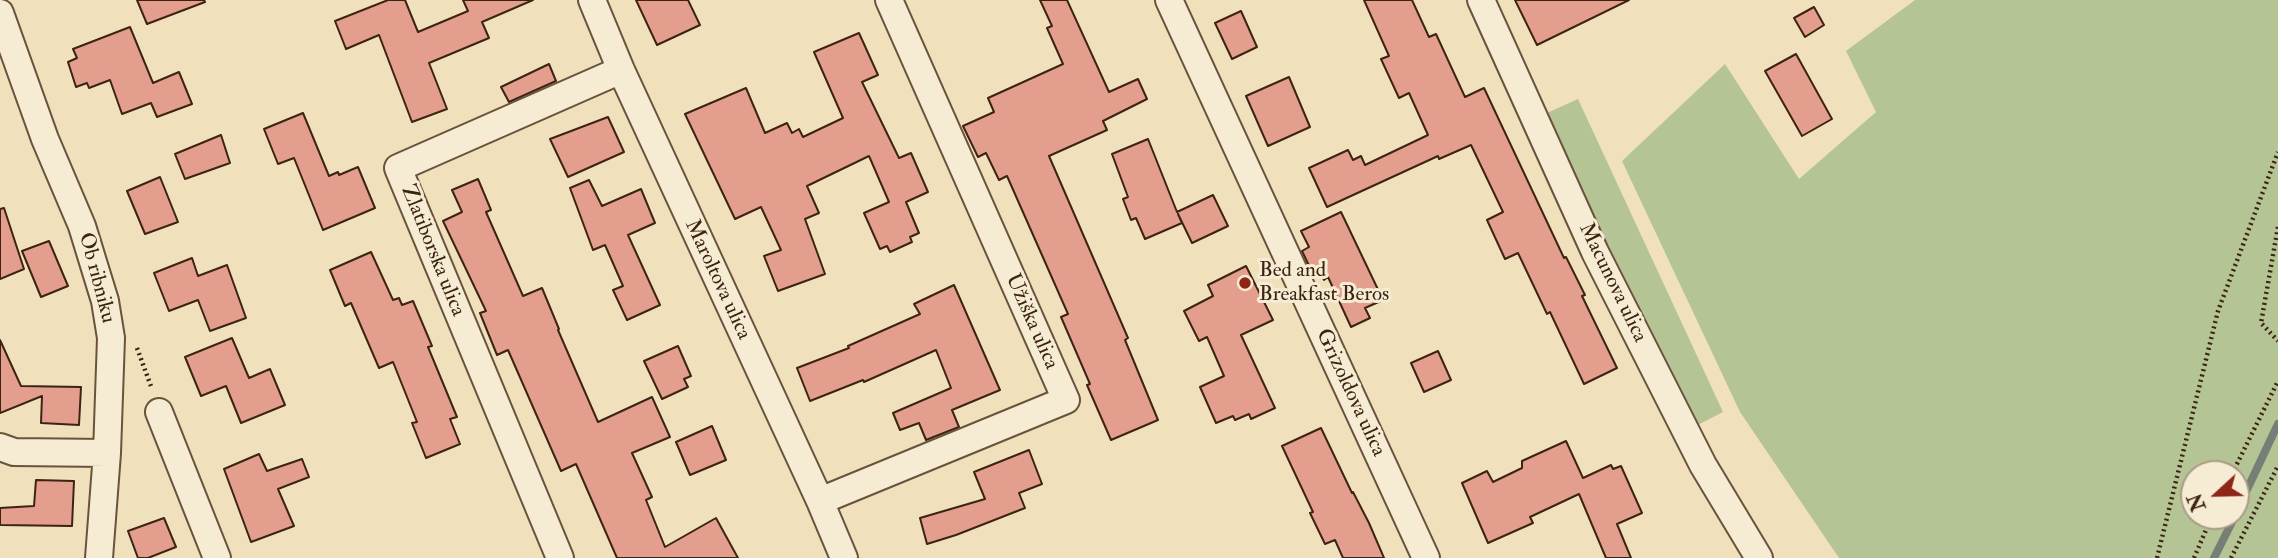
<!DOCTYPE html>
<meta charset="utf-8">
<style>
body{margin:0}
#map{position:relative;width:2278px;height:558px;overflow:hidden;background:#f0e1bc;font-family:"IM FELL Double Pica",serif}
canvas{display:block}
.north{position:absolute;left:2180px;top:460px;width:70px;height:70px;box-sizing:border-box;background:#f5ecd3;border:2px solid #ab9c86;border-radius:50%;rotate:248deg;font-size:19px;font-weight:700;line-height:28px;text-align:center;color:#3d2313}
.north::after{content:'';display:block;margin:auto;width:24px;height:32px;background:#8f2418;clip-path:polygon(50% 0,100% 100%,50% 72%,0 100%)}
</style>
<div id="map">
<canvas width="2278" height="558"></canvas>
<div class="north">N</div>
</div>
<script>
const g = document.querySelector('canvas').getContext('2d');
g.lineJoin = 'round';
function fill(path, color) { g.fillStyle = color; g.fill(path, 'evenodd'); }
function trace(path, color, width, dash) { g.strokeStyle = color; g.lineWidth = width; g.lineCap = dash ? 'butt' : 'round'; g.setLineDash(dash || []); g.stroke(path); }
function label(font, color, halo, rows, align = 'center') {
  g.font = font + ' "IM FELL Double Pica",serif'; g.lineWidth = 6; g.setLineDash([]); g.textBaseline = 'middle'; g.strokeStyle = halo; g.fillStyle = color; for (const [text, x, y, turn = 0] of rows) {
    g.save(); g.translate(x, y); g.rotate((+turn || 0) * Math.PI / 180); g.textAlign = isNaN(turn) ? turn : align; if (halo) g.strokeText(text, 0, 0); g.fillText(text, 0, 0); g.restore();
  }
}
fill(new Path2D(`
 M1915,0H2278V558H1839L1740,412L1622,161L1725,64L1799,179L1876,112L1846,51ZM2236,474V516H2194V474Z
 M1578,99L1723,412L1686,431L1538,117Z`), '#b4c495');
trace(new Path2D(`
 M2236,513L2278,424
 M2214,558L2235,516`), '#767f76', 8);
const building = new Path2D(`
 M137,0H204L205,2L147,24Z
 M388,0H405L418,32L468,11L463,0H533L482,22L489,38L429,63L447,109L412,122L379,35L346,49L335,21Z
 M636,0H688L700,25L657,45Z
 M1040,0H1067L1109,92L1138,79L1147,99L1103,121L1107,130L1049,156L1128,338L1125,340L1158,420L1111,440L1087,385L1090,384L1061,317L1068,314L1007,176L999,180L986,153L978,157L963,126L994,112L988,98L1063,64L1047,28L1052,26Z
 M1364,0H1412L1429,37L1436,34L1465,97L1484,88L1564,258L1566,257L1585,295L1582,296L1617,368L1584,384L1550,312L1547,314L1518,253L1505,259L1487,220L1503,212L1471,145L1439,159L1438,156L1327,207L1309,168L1348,150L1353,160L1361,156L1365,165L1428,135L1409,93L1399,98L1381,59L1389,56Z
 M1515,0H1629L1537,45Z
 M1814,7L1824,25L1805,37L1794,18Z
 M1241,11L1257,47L1232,59L1215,23Z
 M130,27L153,83L179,72L192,104L157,117L151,103L122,114L110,80L89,88L87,83L76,87L68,62L77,58L73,49Z
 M859,33L878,75L862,82L899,158L911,153L928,192L906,202L919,233L910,237L912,242L890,252L887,246L880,249L864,213L889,202L869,156L807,186L819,213L805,219L825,274L778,291L764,256L781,250L761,207L735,219L685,114L746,88L765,133L787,123L792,133L799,129L803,137L843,118L814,52Z
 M1796,54L1832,119L1802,136L1765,71Z
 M549,64L556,81L509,102L501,87Z
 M1289,77L1310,127L1268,146L1246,96Z
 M303,113L329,176L338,172L339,175L358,167L375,208L323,230L294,158L278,164L264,129Z
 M608,117L624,152L568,177L550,139Z
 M221,135L230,163L185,179L175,154Z
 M1148,139L1177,212L1213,195L1228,226L1192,243L1178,214L1182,223L1145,239L1136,218L1131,220L1123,199L1128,197L1112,154Z
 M160,177L178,222L145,234L127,191Z
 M478,179L491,210L486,212L523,296L542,288L559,329L558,330L598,422L652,397L670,437L632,453L652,497L646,500L665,547L716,518L738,558H617L576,464L561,471L508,350L497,355L480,313L486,311L443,221L462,212L452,190Z
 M589,180L602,206L641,189L655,223L628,235L660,305L627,320L613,290L623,286L605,245L593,250L570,188Z
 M4,208L24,269L0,279V209Z
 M1341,212L1383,300L1365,308L1370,318L1351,327L1328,277L1324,280L1318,267L1311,270L1302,251L1309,247L1301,231Z
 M49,241L68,286L41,297L22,251Z
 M371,252L393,300L399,298L402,305L413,301L432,346L428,347L457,417L450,419L460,444L426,458L412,423L417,422L393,362L379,368L351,303L345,306L330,270Z
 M192,258L198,276L227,265L246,318L210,331L198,300L169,311L154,273Z
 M1246,266L1273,320L1241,335L1275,408L1251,419L1249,414L1235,420L1233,416L1216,423L1200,387L1224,376L1207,337L1199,341L1184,311L1213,296L1208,285Z
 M954,285L1000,390L952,410L959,427L926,440L919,423L900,430L893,413L951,388L936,350L864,382L863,380L810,401L797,368L849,348L848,346L920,314L914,304Z
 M232,338L249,378L270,369L285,405L241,423L226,386L201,396L185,357Z
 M0,340L21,386L81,387L79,425L41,423L42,396L0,413Z
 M678,346L691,376L684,379L688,387L662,399L644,361Z
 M1438,351L1451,380L1424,392L1411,363Z
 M712,426L726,460L690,475L676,442Z
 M1321,428L1352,493L1353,492L1369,523L1384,558H1343L1335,540L1325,544L1310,513L1313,512L1282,446Z
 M1566,441L1583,478L1611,465L1613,469L1621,466L1642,513L1617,524L1631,558H1606L1579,494L1530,517L1533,523L1488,543L1462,483L1487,471L1493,482L1522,468V461Z
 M1029,450L1042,484L1019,493L1025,508L956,535L927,544L920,518L985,499L974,472Z
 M259,454L267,471L302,459L309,477L278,489L294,526L251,542L224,469Z
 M36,480L74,481L72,526L0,525V508L34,506Z
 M164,518L176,547L148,558H138L128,531Z`);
fill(building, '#e39e8d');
trace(building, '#3d2313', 2);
const minor = new Path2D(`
 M592,0L621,70L820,501L844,558
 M1169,0L1426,558
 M1481,0L1595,252L1703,465L1759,558
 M0,13L45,139L82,226L105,301L111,338L107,453L99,558
 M159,412L217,558
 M0,447L14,452L107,453
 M820,501L1066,400L889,0
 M560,558L398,168L621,70`);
trace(minor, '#6a523d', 30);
trace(new Path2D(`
 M2278,227L2261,323L2278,341
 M137,348L152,389
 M2232,474L2278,381
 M2157,558L2218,311L2278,152
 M2194,558L2212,516
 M2231,558L2278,466`), '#3d2313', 4.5, [2, 3.5]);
trace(minor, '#f5ecd3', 26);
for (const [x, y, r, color] of [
 [1245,283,7,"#8f2418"]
]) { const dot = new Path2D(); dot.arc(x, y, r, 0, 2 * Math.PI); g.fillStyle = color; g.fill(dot); trace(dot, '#f5ecd3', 2.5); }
label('21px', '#3d2313', '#f5ecd3', [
 ["Zlatiborska ulica",432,251,68],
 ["Ob ribniku",96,278,75],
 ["Maroltova ulica",717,280,65],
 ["Macunova ulica",1612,283,64],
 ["Užiška ulica",1031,322,66],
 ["Grizoldova ulica",1350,393,65]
]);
label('21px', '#3d2313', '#f5ecd3', [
 ["Bed and",1259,271],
 ["Breakfast Beros",1259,295]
], 'left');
</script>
